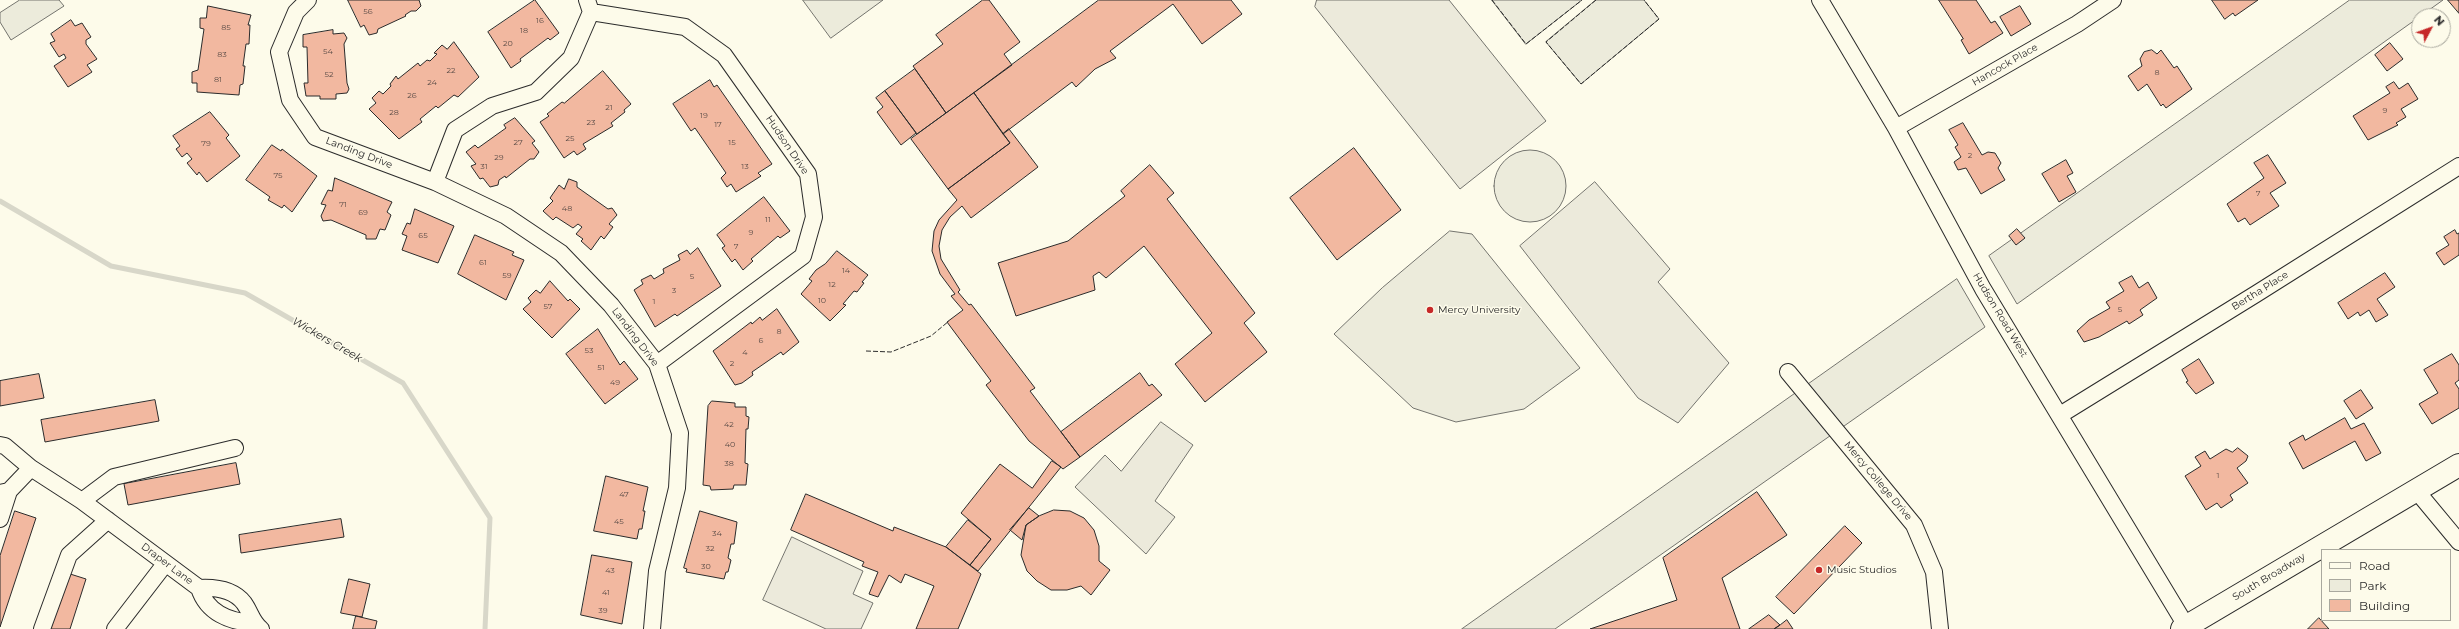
<!DOCTYPE html>
<style>
body{margin:0}
#map{position:relative;width:2459px;height:629px;overflow:hidden;background:#fdfbea;font-family:Montserrat,sans-serif}
canvas{display:block}
.legend{position:absolute;left:2321px;top:549px;width:130px;height:72px;box-sizing:border-box;background:#fdfbea;border:1px solid #a9a89e;margin:0;padding:5px 7px;list-style:none;font-size:12px;color:#2b2b2b}
.legend li{display:flex;align-items:center;gap:8px;height:20px}
.legend b{width:20px;border:1px solid #a9a89e}
.north{position:absolute;left:2411px;top:8px;width:40px;height:40px;box-sizing:border-box;background:#fdfbea;border:1px solid #a9a89e;border-radius:50%;rotate:49deg;font-size:11px;font-weight:700;line-height:16px;text-align:center;color:#2b2b2b}
.north::after{content:'';display:block;margin:auto;width:14px;height:18px;background:#c62828;clip-path:polygon(50% 0,100% 100%,50% 72%,0 100%)}
</style>
<div id="map">
<canvas width="2459" height="629"></canvas>
<ul class="legend">
<li><b style="height:5px;background:#fdfbea"></b>Road</li>
<li><b style="height:11px;background:#ecebdb"></b>Park</li>
<li><b style="height:11px;background:#f2b8a0"></b>Building</li>
</ul>
<div class="north">N</div>
</div>
<script>
const g = document.querySelector('canvas').getContext('2d');
g.lineJoin = 'round';
function fill(path, color) { g.fillStyle = color; g.fill(path, 'evenodd'); }
function trace(path, color, width, dash) { g.strokeStyle = color; g.lineWidth = width; g.lineCap = dash ? 'butt' : 'round'; g.setLineDash(dash || []); g.stroke(path); }
function label(font, color, halo, rows, align = 'center') {
  g.font = font + ' Montserrat,sans-serif'; g.lineWidth = 3; g.setLineDash([]); g.textBaseline = 'middle'; g.strokeStyle = halo; g.fillStyle = color; for (const [text, x, y, turn = 0] of rows) {
    g.save(); g.translate(x, y); g.rotate((+turn || 0) * Math.PI / 180); g.textAlign = isNaN(turn) ? turn : align; if (halo) g.strokeText(text, 0, 0); g.fillText(text, 0, 0); g.restore();
  }
}
const green = new Path2D(`
 M20,0H59L64,6L11,40L0,22V13Z
 M803,0H883L831,38Z
 M1492,0H1582L1526,44Z
 M1596,0H1644L1659,19L1581,84L1546,42Z
 M2350,0H2443L2017,304L1989,256Z
 M1494 186a36 36 0 1 1 72 0a36 36 0 1 1-72 0Z
 M1450,231L1472,234L1580,368L1524,409L1456,422L1413,408L1334,334L1382,288Z
 M1957,279L1985,327L1555,629H1462Z`);
fill(green, '#ecebdb');
trace(green, '#74746e', 1);
const parking = new Path2D(`
 M1317,0H1449L1546,121L1460,189L1315,7Z
 M1595,182L1670,269L1658,282L1729,363L1678,423L1638,398L1520,246Z
 M1161,422L1193,445L1155,501L1175,517L1146,554L1075,487L1105,455L1121,471Z
 M792,537L863,571L853,594L873,603L861,629H826L763,600Z`);
fill(parking, '#eceadb');
trace(parking, '#74746e', 1);
trace(new Path2D(`
 M0,201L111,266L245,293L403,383L490,518L485,629`), '#d8d7c9', 5);
const building = new Path2D(`
 M348,0H419L421,6L416,11H411L405,15L406,16L378,29L377,33L369,35L364,25L361,27Z
 M535,0L559,33L550,40L548,38L520,59L521,61L511,68L488,32Z
 M983,0H989L1020,42L1004,54L1012,65L946,113L913,66L943,44L936,35Z
 M1099,0H1231L1242,14L1202,44L1173,4L1110,51L1116,58L1095,69L1076,87L1072,82L1003,134L974,93Z
 M1939,0H1976L1991,23L1995,21L2003,33L1969,54L1961,40L1963,39Z
 M2212,0H2258L2235,16L2233,13L2225,19Z
 M2448,0H2459V13Z
 M208,6L251,15L248,25H250L249,44H246L243,66H245L243,84L240,85L239,95L197,92V83H192V72L198,70L204,29L200,28V18H206Z
 M2020,6L2031,24L2011,36L2000,17Z
 M71,20L75,26L82,23L91,37L86,40V44L97,59L87,65L92,72L68,87L54,66L66,58L64,54L59,57L50,43L55,41L51,34Z
 M333,30V34L344,33L347,38L344,44L347,83L349,89L347,93L336,94V99H320V96H306L304,83H308L307,47H303V35Z
 M454,42L479,77L458,97L454,95L438,108L436,106L420,119L422,122L399,139L369,109L376,103L372,98L379,91L383,94L391,86L390,84L396,76L398,79L418,63L420,66L427,60L430,61L437,54L434,53L442,45L447,49Z
 M2390,43L2403,59L2387,71L2375,55Z
 M2152,50L2157,54L2161,50L2174,68L2177,66L2192,89L2166,108L2163,104L2161,106L2147,84L2138,91L2128,76L2142,66L2140,59L2144,52Z
 M915,69L946,113L917,134L885,91Z
 M603,71L631,104L624,110L625,112L611,123L613,126L583,144L586,149L577,155L574,151L564,158L540,122L549,116L547,114L562,102L564,103Z
 M710,80L714,87L717,85L772,164L758,173L761,176L736,192L731,184L727,187L721,178L726,173L695,128L691,131L673,104Z
 M2394,82L2399,89L2408,83L2418,99L2401,109L2406,117L2396,123L2398,125L2368,140L2353,116L2390,93L2386,87Z
 M885,91L916,133L901,145L877,112L883,107L876,98Z
 M974,93L1010,143L948,189L911,139Z
 M210,112L229,135L226,138L240,156L207,182L199,172L197,175L187,163L192,159L187,153L182,157L176,149L180,146L173,136Z
 M515,118L535,141L532,143L539,152L534,159H530L506,178L505,176L499,180L498,185L490,187L483,178L480,179L471,166L476,164L466,152L475,145L478,148L506,128L504,125Z
 M1963,123L1982,155L1988,152L1995,153L2001,163L1998,168L2005,180L1981,194L1966,168L1958,170L1954,162L1961,157L1955,147L1958,145L1949,130Z
 M1009,129L1038,167L971,218L962,206L950,217L942,230L939,246L941,259L960,290L958,292L969,305L971,304L1035,388L1030,391L1080,457L1063,469L1029,441L986,385L991,381L947,322L963,310L951,296L955,294L940,274L932,251L934,231L939,220L957,200L948,189L1010,143L1003,134Z
 M272,145L281,151L282,149L317,176L292,212L284,205L282,208L268,200L270,197L246,180Z
 M1354,148L1401,210L1337,260L1290,198Z
 M2268,155L2286,183L2270,193L2279,206L2250,225L2245,218L2238,222L2227,204L2264,178L2254,163Z
 M2066,160L2073,173L2067,176L2076,192L2059,202L2042,174Z
 M1150,165L1174,193L1167,199L1255,313L1244,323L1267,352L1205,402L1175,364L1212,333L1144,246L1106,278L1099,272L1093,276L1095,290L1016,316L998,263L1068,241L1125,196L1121,191Z
 M335,178L392,202L387,212L391,215L385,230L380,229L376,239H366V235L331,220L323,221L321,216L326,205L321,204L328,190L332,191Z
 M569,179L577,182V187L608,209L612,208L617,215L609,224L613,227L604,239L601,236L591,250L581,241L583,239L576,234L582,227L578,224L573,228L556,217L553,220L543,211L553,201L550,198L559,185L564,189Z
 M764,197L790,231L780,238L778,236L751,259L753,261L743,270L735,259L732,262L722,248L725,246L717,235Z
 M415,209L454,226L438,263L402,250L407,236L402,234L407,223L410,224Z
 M2017,229L2025,238L2016,245L2009,236Z
 M2455,230L2457,234L2459,233V255L2444,265L2436,253L2449,245L2444,237Z
 M475,235L514,252L512,255L524,260L506,300L458,274Z
 M698,248L721,286L677,316L675,314L655,327L634,290L643,284L641,280L651,275L654,279L664,273L663,269L680,260L678,255L687,250L690,254Z
 M837,251L868,275L862,282L864,283L857,292L854,291L843,304L846,305L830,321L801,294L812,281L809,279L816,270L825,264Z
 M2385,273L2395,287L2377,299L2388,315L2376,322L2369,310L2360,316L2358,312L2348,319L2338,303Z
 M2132,276L2139,288L2148,282L2157,298L2140,310L2143,315L2129,324L2127,321L2099,337L2084,342L2077,331L2089,320L2110,308L2106,302L2124,291L2119,283Z
 M550,281L568,301L570,299L580,309L552,338L523,309L531,302L528,298L536,290L540,293Z
 M777,309L799,342L783,355L781,352L752,372L753,375L742,383L735,385L713,351L751,322L752,324L760,317L762,320Z
 M598,329L620,365L624,361L638,379L605,404L566,354Z
 M2452,354L2459,365V380L2455,383L2459,389V408L2432,424L2419,404L2438,393L2424,370Z
 M2199,359L2214,383L2196,394L2186,382L2188,381L2182,370Z
 M1140,373L1149,386L1152,384L1162,395L1080,457L1061,432Z
 M39,374L44,398L0,406V381Z
 M2361,390L2373,408L2356,419L2344,401Z
 M155,400L159,421L45,442L41,420Z
 M712,401L735,403V407H746V416L749,417L748,429H746L745,463L748,464L746,485H734L733,489L711,490L710,486L703,485L708,406Z
 M2345,418L2351,429L2364,423L2381,453L2366,461L2355,441L2303,469L2289,443L2303,435L2305,440Z
 M2238,448L2248,456L2246,461L2237,468L2248,483L2230,495L2233,500L2221,508L2217,503L2206,510L2185,476L2201,466L2195,457L2205,451L2210,459L2226,449L2232,452Z
 M1052,461L1061,467L978,571L970,565L991,539L961,513L1000,464L1032,488Z
 M236,463L240,484L128,505L124,484Z
 M606,476L648,487L643,511H645L642,529H639L637,539L594,531Z
 M1757,492L1787,535L1722,578L1740,629H1590L1677,600L1663,558Z
 M806,494L893,531L894,527L946,547L981,574L958,629H916L934,586L905,574L901,583L889,575L878,597L869,594L878,572L862,566L864,562L791,530Z
 M1029,508L1039,516L1026,525L1022,540L1010,530Z
 M1054,510L1070,511L1084,518L1094,530L1099,546V561L1110,570L1091,595L1081,586L1067,590H1051L1037,581L1027,571L1021,555L1026,525L1039,516Z
 M15,511L36,518L0,627V556Z
 M700,511L737,522L734,544H731L728,558L731,560L728,572H726L724,579L686,572L687,569L684,568Z
 M341,519L344,537L241,553L239,535Z
 M968,520L991,539L970,565L946,547Z
 M1845,526L1862,543L1794,614L1776,597Z
 M592,555L632,562L622,624L581,615Z
 M67,573L86,579L70,629H49Z
 M349,579L370,584L362,617L341,613Z
 M1769,615L1780,625L1774,629H1749Z
 M356,616L377,621L375,629H353Z
 M2319,618L2329,629H2308Z
 M1787,620L1793,629H1774L1780,625Z`);
fill(building, '#f2b8a0');
trace(building, '#2b2b2b', 1);
const street = new Path2D(`
 M308,0L296,12L279,52L290,100L315,137L435,182L506,216L561,253L611,305L657,364L680,433L677,488L657,571L652,629
 M1820,0L1896,128L1983,289L2188,629
 M591,12L685,27L724,55L808,174L814,217L803,256L657,364
 M1896,128L2077,24L2113,0
 M435,182L455,130L492,106L536,92L571,58L591,12L587,0
 M1788,372L1914,525L1934,572L1940,629
 M2060,415L2256,294L2459,166
 M0,445L5,446L31,468L82,501L199,588C216,587 233,589 244,603C251,613 252,622 261,629
 M2415,489L2459,542
 M0,493L9,491L31,468
 M82,501L114,477L235,448
 M0,519L9,491
 M199,588C207,613 230,622 254,623
 M42,629L69,555L108,520
 M115,629L165,564`);
const primary = new Path2D(`
 M2182,629L2459,465`);
trace(street, '#2b2b2b', 18);
trace(primary, '#2b2b2b', 24);
trace(street, '#fdfbea', 16);
trace(primary, '#fdfbea', 22);
trace(new Path2D(`
 M1492,0L1526,44L1582,0
 M1596,0L1546,42L1581,84L1659,19L1644,0
 M866,351L891,352L931,336L949,321`), '#2b2b2b', 1, [5, 2]);
for (const [x, y, r, color] of [
 [1430,310,4,"#c62828"],
 [1819,570,4,"#c62828"]
]) { const dot = new Path2D(); dot.arc(x, y, r, 0, 2 * Math.PI); g.fillStyle = color; g.fill(dot); trace(dot, '#fdfbea', 1.5); }
label('8px', '#5d4e48', null, [
 ["56",368,12],
 ["16",540,21],
 ["85",226,28],
 ["18",524,31],
 ["20",508,44],
 ["54",328,52],
 ["83",222,55],
 ["22",451,71],
 ["8",2157,73],
 ["52",329,75],
 ["81",218,80],
 ["24",432,83],
 ["26",412,96],
 ["21",609,108],
 ["9",2385,111],
 ["28",394,113],
 ["19",704,116],
 ["23",591,123],
 ["17",718,125],
 ["25",570,139],
 ["27",518,143],
 ["15",732,143],
 ["79",206,144],
 ["2",1970,156],
 ["29",499,158],
 ["31",484,167],
 ["13",745,167],
 ["75",278,176],
 ["7",2258,194],
 ["71",343,205],
 ["48",567,209],
 ["69",363,213],
 ["11",768,220],
 ["9",751,233],
 ["65",423,236],
 ["7",736,247],
 ["61",483,263],
 ["14",846,271],
 ["59",507,276],
 ["5",692,277],
 ["12",832,285],
 ["3",674,291],
 ["10",822,301],
 ["1",654,302],
 ["57",548,307],
 ["5",2120,310],
 ["8",779,332],
 ["6",761,341],
 ["53",589,351],
 ["4",745,353],
 ["2",732,364],
 ["51",601,368],
 ["49",615,383],
 ["42",729,425],
 ["40",730,445],
 ["38",729,464],
 ["1",2218,476],
 ["47",624,495],
 ["45",619,522],
 ["34",717,534],
 ["32",710,549],
 ["30",706,567],
 ["43",610,571],
 ["41",606,593],
 ["39",603,611]
]);
label('10px', '#2b2b2b', '#fdfbea', [
 ["Hancock Place",2005,65,-30],
 ["Hudson Drive",787,145,56],
 ["Landing Drive",359,153,21],
 ["Bertha Place",2260,291,-32],
 ["Hudson Road West",2000,315,59],
 ["Landing Drive",635,337,53],
 ["Mercy College Drive",1878,481,50],
 ["Draper Lane",167,564,37],
 ["South Broadway",2269,577,-31]
]);
label('10px', '#2b2b2b', '#fdfbea', [
 ["Mercy University",1438,310],
 ["Music Studios",1827,570]
], 'left');
label('italic 11px', '#2b2b2b', '#fdfbea', [
 ["Wickers Creek",327,340,30]
]);
</script>
